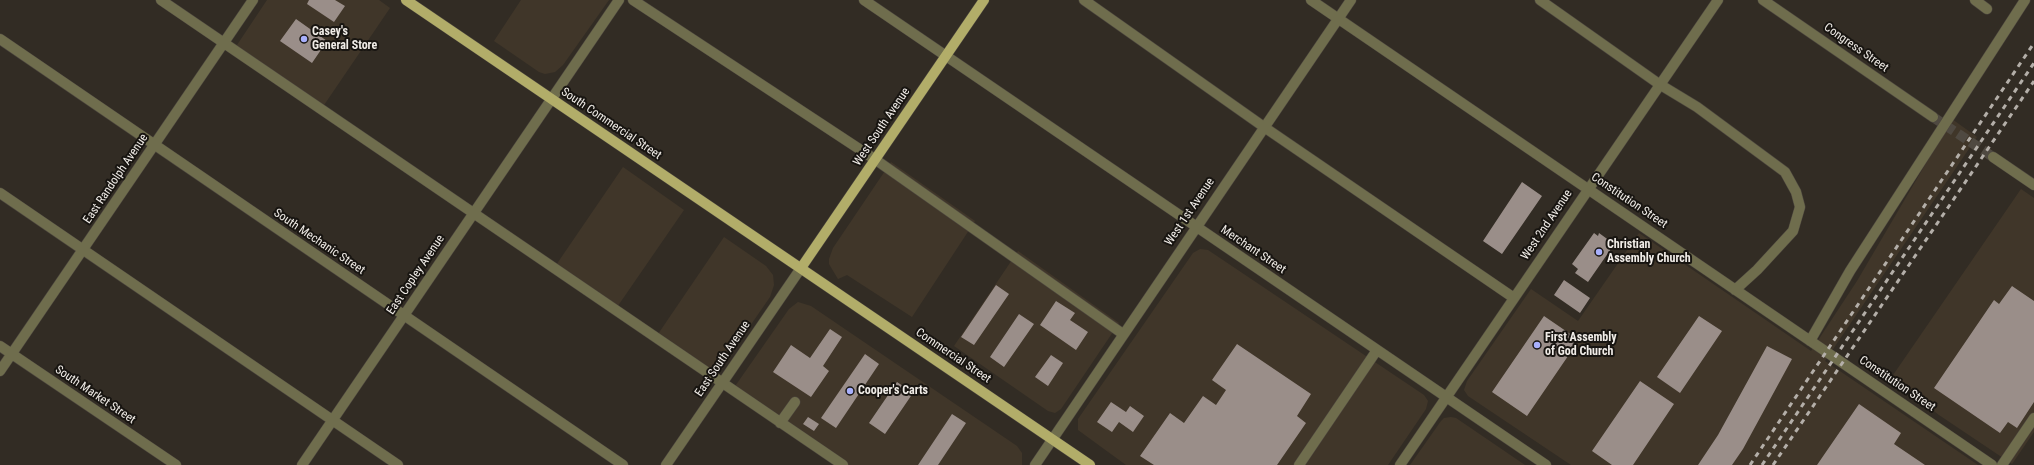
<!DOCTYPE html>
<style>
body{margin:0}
canvas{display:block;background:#322c24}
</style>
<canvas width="2034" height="465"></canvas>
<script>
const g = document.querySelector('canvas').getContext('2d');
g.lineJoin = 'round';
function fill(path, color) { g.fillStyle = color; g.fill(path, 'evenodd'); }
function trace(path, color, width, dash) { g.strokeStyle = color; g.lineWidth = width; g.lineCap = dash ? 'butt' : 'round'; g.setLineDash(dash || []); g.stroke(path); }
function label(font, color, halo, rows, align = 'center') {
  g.font = font + ' "Roboto Condensed",sans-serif'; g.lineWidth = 4; g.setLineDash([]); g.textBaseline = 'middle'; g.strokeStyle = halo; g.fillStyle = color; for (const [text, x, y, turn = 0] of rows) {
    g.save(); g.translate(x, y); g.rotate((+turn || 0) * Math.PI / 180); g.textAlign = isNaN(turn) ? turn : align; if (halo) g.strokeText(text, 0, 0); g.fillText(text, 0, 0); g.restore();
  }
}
fill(new Path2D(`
 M267,0H379L390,8L320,111L233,51Z
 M521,0H609L563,65L555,72L545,74L539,72L494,41Z
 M1952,119L1977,137L1825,361L1978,465H1571L1468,396L1464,390L1467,381L1531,289L1578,321L1639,233L1811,351L1857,281Z
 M891,162L975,221L912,317L847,275L838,279L829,264V259L833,248Z
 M623,167L684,210L613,313L552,271Z
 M2021,189L2034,198V432L2012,464L1939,415L1891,378Z
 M724,237L766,266L773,275L774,285L770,297L712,381L654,340Z
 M1200,249L1208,250L1424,395L1428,401L1426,409L1388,465H1126L1078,430V419L1193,253Z
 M1018,251L1119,323L1061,409L1055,413L1048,411L954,346Z
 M798,302L811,306L1017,446L1022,453V465H837L731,392L789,309Z
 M1451,417L1456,418L1525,465H1410L1441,421L1444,418Z`), '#403629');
fill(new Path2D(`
 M309,0H335L345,6L334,22L307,4Z
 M296,19L327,41L312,63L280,41Z
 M1522,182L1542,196L1502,254L1483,241Z
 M1594,233L1598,236L1599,233L1610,241L1609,243L1613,246L1588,282L1575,273L1578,269L1572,264Z
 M1564,280L1590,298L1580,313L1554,295Z
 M996,285L1009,294L974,345L961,337Z
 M2012,286L2034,301V402L2017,428L2008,422L2000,433L1934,388L1994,300L1999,304Z
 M1056,301L1075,313L1070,320L1088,332L1076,350L1040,325Z
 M1019,314L1034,324L1004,367L990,357Z
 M1544,316L1579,340L1527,416L1492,392Z
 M1699,316L1722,331L1680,393L1657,377Z
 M830,329L842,337L823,366L829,371L811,397L773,372L791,345L810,358Z
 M1237,344L1311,394L1297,416L1306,423L1277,465H1154L1140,456L1170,413L1184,423L1203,396L1216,405L1226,390L1212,380Z
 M1767,346L1792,359L1743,449L1732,465H1698L1718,435Z
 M865,354L879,364L836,428L821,418Z
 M1051,355L1063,363L1048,386L1035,377Z
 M1640,381L1674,404L1633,465H1612L1592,451Z
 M897,382L913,393L885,434L869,423Z
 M1111,402L1126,412L1130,406L1144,416L1133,432L1119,422L1112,432L1097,422Z
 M1859,404L1901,433L1894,444L1925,465H1817Z
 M952,414L966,423L938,465H918Z
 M808,417L819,424L814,431L803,424Z`), '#9a8e89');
trace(new Path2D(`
 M1933,117L1993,157`), '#4f4941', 10, [10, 5]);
const minor = new Path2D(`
 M161,0L843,465
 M633,0L876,160L1123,334
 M864,0L1546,465
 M1084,0L1264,127L1514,298
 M1311,0L1992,465
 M1540,0L1659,84L1697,107L1785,172L1796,192L1800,207L1793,231L1757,270L1735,290
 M1763,0L1933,117
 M1975,0L1987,9
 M0,39L623,465
 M1993,157L2034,185
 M0,193L398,465
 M1810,341L1850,271L2025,0
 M0,346L176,465
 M0,371L253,0
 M780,423L795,402
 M302,465L619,0
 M666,465L801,268
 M1035,465L1351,0
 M1299,465L1377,350
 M1400,465L1718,0
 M2002,465L2034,418`);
const major = new Path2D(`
 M406,0L1090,465
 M801,268L984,0`);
trace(minor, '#4d473f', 11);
trace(major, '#4d473f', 11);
trace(minor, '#6f6d4d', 10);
trace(major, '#b2ad69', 10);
trace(new Path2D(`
 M1750,465L2034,43
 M1762,465L2034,63
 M1773,465L2034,81`), '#b4afa9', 3, [5, 5]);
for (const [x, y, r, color] of [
 [304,39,4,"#a8b0fc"],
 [1599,252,4,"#a8b0fc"],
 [1537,345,4,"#a8b0fc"],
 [850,391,4,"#a8b0fc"]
]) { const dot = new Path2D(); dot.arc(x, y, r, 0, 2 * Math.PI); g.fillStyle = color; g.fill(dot); trace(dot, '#181511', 1.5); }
label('bold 12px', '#f1ede8', '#181511', [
 ["Casey's",312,32],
 ["General Store",312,46],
 ["Christian",1607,245],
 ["Assembly Church",1607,259],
 ["First Assembly",1545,338],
 ["of God Church",1545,352],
 ["Cooper's Carts",858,391]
], 'left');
label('12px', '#f1ede8', '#181511', [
 ["Congress Street",1856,48,35],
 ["South Commercial Street",611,124,34],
 ["West South Avenue",882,127,-56],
 ["East Randolph Avenue",116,179,-56],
 ["Constitution Street",1629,201,34],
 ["West 1st Avenue",1190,212,-56],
 ["West 2nd Avenue",1547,225,-56],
 ["South Mechanic Street",319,242,34],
 ["Merchant Street",1253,250,34],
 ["East Copley Avenue",416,275,-56],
 ["Commercial Street",953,356,34],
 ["East South Avenue",723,359,-56],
 ["Constitution Street",1897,384,34],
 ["South Market Street",95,395,34]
]);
</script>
